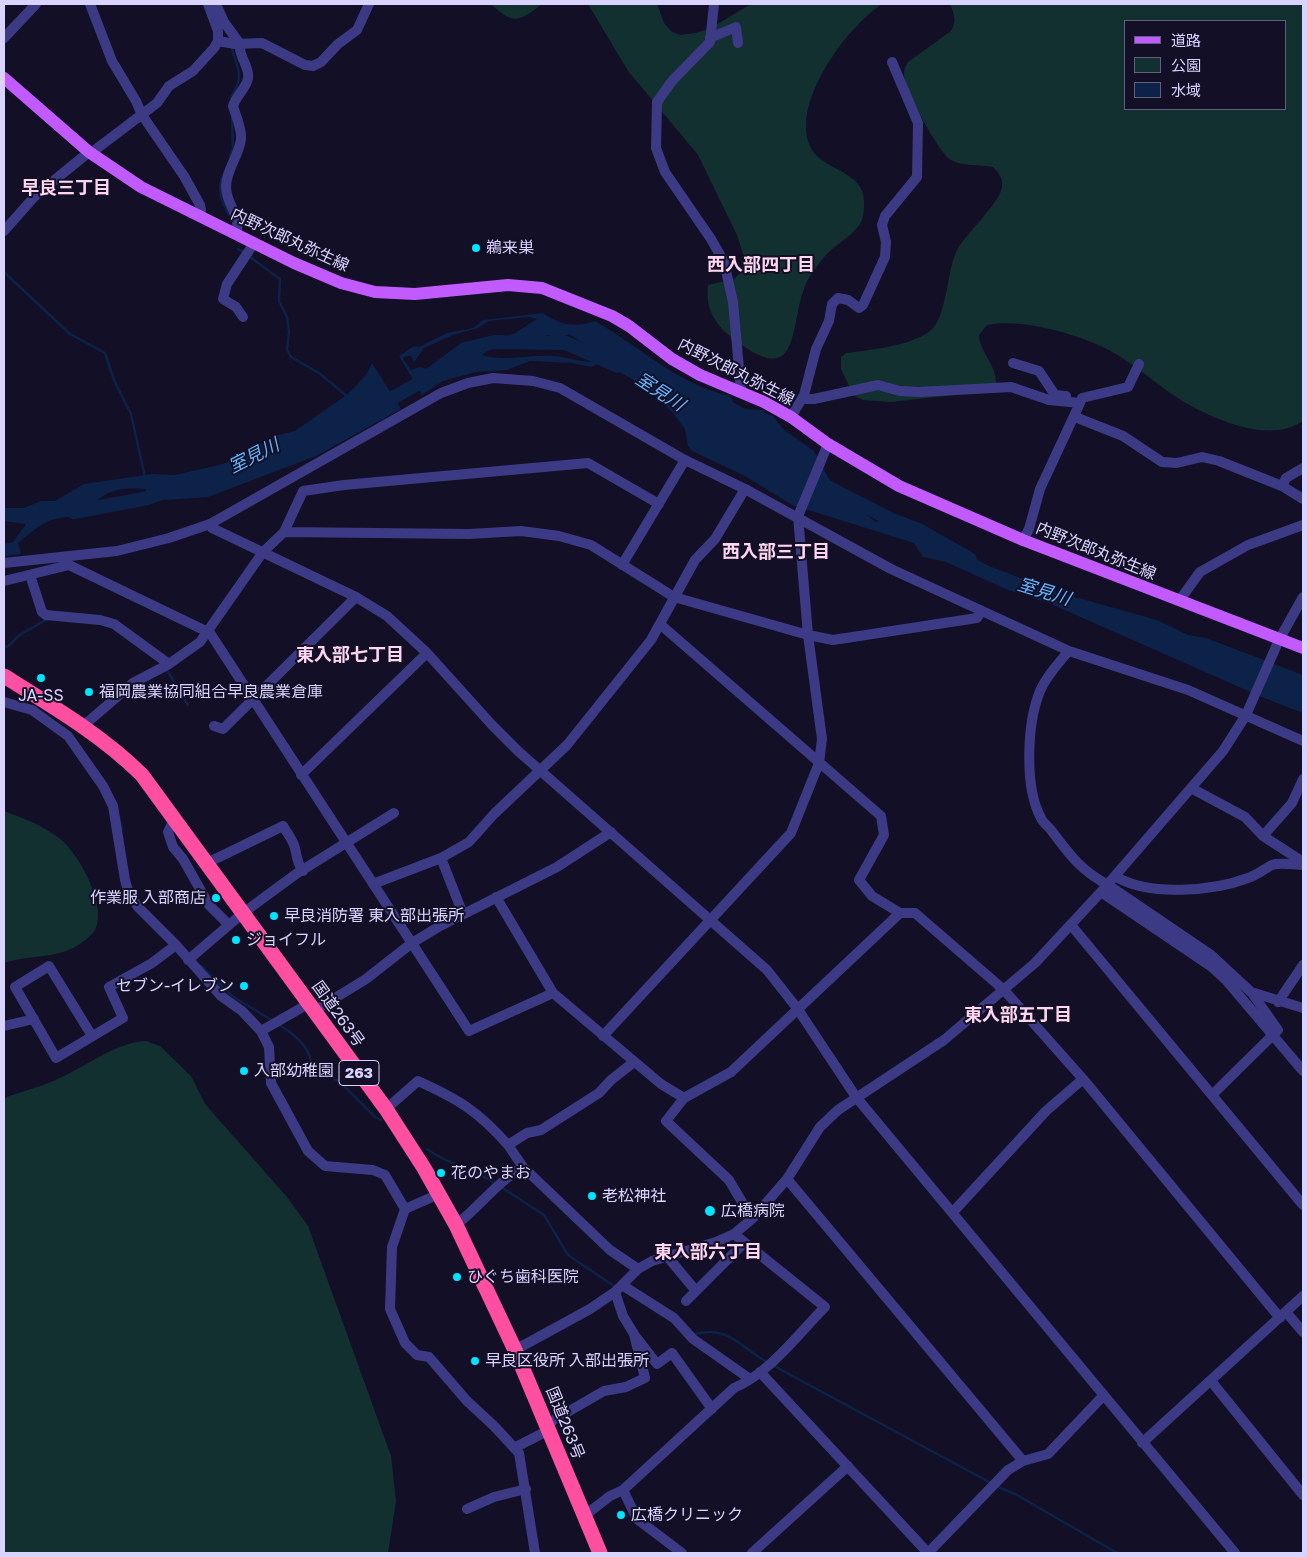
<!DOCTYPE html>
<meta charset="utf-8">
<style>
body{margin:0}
#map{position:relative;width:1307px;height:1557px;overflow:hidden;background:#130f26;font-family:"Golos Text","Noto Sans JP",sans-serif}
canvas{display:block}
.frame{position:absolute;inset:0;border:5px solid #d9d4ff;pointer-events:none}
.legend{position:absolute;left:1124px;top:20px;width:162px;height:90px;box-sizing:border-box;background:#130f26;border:1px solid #625e7d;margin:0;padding:6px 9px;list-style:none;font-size:15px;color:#d9d4ff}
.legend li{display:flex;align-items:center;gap:10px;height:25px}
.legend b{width:25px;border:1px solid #625e7d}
</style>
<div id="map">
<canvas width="1307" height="1557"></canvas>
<div class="frame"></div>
<ul class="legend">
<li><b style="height:6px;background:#c25bff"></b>道路</li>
<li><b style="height:14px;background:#12302f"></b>公園</li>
<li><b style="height:14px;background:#0c2248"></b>水域</li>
</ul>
</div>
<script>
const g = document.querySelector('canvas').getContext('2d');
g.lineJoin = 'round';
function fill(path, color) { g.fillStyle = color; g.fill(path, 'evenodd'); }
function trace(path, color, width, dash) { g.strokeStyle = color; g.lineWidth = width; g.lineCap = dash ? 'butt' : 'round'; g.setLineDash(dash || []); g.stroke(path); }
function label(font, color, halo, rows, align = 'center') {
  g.font = font + ' "Golos Text","Noto Sans JP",sans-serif'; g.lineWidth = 4; g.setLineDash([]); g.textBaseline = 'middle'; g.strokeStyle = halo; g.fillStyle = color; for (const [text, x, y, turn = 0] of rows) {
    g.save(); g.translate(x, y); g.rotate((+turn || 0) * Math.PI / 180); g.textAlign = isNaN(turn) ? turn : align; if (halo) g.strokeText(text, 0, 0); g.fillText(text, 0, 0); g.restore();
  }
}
fill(new Path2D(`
 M491,4H542C519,22 513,25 491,4Z
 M588,4H657L664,23L671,31L680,35L696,33L711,28L751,4H882C847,27 789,104 811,148C824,172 864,170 864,202C864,208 864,214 862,220C856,234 839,242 829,252C822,258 816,268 810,276C786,314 808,398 731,337C714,323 705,307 708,285L734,279L744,269V257L737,235L698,155L628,71Z
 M950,4H1303V421C1272,443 1221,422 1191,406C1162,390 1138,366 1109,350C1078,334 1021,318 987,325L979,335C980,353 997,365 996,384L973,393L891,402L863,400L854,396L841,369V357L846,353C870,350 911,346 930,331C948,317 946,269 958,248C967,234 1002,199 1002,187C1003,178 999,174 993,167C981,164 963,167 951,160C938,152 909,96 905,80C903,73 904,68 908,62L951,31C957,21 954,14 950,4ZM1126,21H1286V109H1126Z
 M4,811C23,818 42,825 59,838C78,852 108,906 95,930C92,935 83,942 78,945C57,959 27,955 4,963Z
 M146,1041L160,1046L191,1076L205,1104L287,1197L308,1226L391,1456L396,1501L388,1553H4V1098C23,1091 44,1086 62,1077C90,1064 115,1043 146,1041Z`), '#12302f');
fill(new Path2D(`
 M543,313C560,325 575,328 595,321C641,347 678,385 731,396L733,402L745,409L763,410L766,414L773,416L783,429L814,451L829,479L838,485L855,506L876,522L879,521L912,529L950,551L955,548L959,550L989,566L1047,588L1053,587L1057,592L1157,620L1188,635L1206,638L1303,675V713L1264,698L1051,604L1008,590L946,562L923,557L914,543L792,505L745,476L692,451L688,446L685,429L673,413L644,386L613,368L599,364L591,367L572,363L530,361L507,370L476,372L443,381L422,395L399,356L414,346L419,347L447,333L473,328L483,320ZM529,317L537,319L515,333L470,350L438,371L419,367L411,370L403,359L405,356H411L414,362L424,348L453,335L478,328L489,321ZM569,334L602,356L600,362C583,363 569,357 553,356C529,354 504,362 482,355L496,345L532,340L548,335L558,339Z
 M372,363L401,409L316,456L208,497L151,501L156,490C127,487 99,486 88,517C51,516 46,520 18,543L21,554L4,556V544L13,542L26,524L4,521V508H24L41,501H55L84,484L152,474L175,475L223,464L275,436L295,431L348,394L366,375Z`), '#0c2248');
trace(new Path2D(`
 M231,98C245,72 238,74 232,48
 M230,157L233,148L232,118
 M224,174C215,189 223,206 232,219
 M238,249L245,253
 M250,257L280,279L279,301L287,317L289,332L287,350L291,357L319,373L348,397
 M4,272L70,334L105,353L114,380L131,414L145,477
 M147,487L148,498
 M4,647H7L21,634L48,619
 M167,670L188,705
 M119,817L122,829
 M201,966L232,996L273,1021
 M278,1024C292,1033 309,1045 311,1062L342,1084L375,1117L381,1120
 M427,1149C448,1165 475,1169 496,1184
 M501,1187L544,1215L568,1255L617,1288
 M692,1335C727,1324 738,1345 767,1362
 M774,1366L991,1483
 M996,1486L1017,1495L1117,1553`), '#0c2248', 2.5);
trace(new Path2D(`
 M376,399L389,400L419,383L465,349L494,342L566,343L618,366
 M833,490L892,520L919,530L970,559
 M74,512L148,498L172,489`), '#0c2248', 14);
trace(new Path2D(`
 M90,4L112,61L136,101L142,115L184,176L200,205L201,210L198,216
 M216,4L224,22L240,44C238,57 250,66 248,78C247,87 236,96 233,106C236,116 242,129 241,139C239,156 226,170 226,187C226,205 242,215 236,234
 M714,4L710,42L672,81L657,102L656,148L665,172L711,239L724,262L733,302L741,391
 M4,38L36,4
 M710,38L736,27L738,43
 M218,41L235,44L262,43L305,65L313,66L321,62L338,44L357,30L369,4
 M91,153L157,103L169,86L193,71L214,48L218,41V31L208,4
 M4,231L35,196L89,152
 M243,317L236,307L223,299L227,284L254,243
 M1013,363L1039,371L1055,395L1066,396
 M802,399H814L878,385L900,391L919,392L1011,387L1049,400L1080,403L1040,489L1029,529L1023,540
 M1080,403L1082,398L1128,387L1139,364
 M791,417L804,395L816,349L829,321L832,304L838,298L848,300L859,308L863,305L885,257L886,242L882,225L885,216L917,177L918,123L892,62
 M1075,417L1123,436L1162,462L1177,463L1202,457L1219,461L1282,486L1303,499
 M1282,486L1286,478L1303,468
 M210,524L212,528L356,597L387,616L427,653L492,725L518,751L767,970L797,1008L856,1097L1235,1553
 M284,532L303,491L344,485L588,463L659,504
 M4,563L117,551L169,538L210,524L441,393L468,383L493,378L533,381L560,388L685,460L745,489L891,569L1069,651L1188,690L1303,741
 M622,565L685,460
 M30,575L42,612L46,615L100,620L114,624L169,664
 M4,581L69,565L210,633L469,1031L553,993
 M1179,601L1200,572L1248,545L1303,525
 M661,625L881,816L884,835L859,880L872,896L900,913
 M1069,651C1059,662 1046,677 1040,691C1027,723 1024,787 1041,818C1043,823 1048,826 1051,830C1069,854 1080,870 1108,885L1211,955L1251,992L1303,1008
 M4,702L32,710L68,736L103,786L113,806L125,880L129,894L138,907L176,945L221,996L242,1011L261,1031L269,1047L271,1083L308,1151L325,1166L373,1170L385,1175L405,1209L392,1247L390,1309L405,1343L417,1355L429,1357L467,1401L494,1426L519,1453L535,1553
 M214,726L223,729L356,597
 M82,727L133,683L169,664L200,642L263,552L284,532L469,534L521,531L559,536L591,545L674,597L808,635L833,640L977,618L981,612
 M301,775L427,653
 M1191,788L1245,817L1263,836L1292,803L1303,779
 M177,822L171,826L168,832L173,847L183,859L209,905L229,925
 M1263,836L1303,862
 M441,858L469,842L494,814L567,745L651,640L695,560L715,539L745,489
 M207,863L283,826C287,833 293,840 295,848C297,857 297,863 303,871
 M1115,876C1148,897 1214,891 1248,878C1257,875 1264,869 1272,865C1281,862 1294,865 1303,865
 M373,884L441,858L463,914
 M1101,892L1212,967L1226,980L1303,1071
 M496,897L553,993L661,1084L684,1098L731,1072L900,913H915L1004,990L1083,1079L1280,1318
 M1071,925L1303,1205
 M188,960L243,913L296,874L394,813
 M1278,1002L1303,965
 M314,1011L366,979L412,943L440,926L557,867L611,832
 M4,1026L34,1019
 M261,1031L308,1004
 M92,1036L49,966L15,987L56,1058L123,1018L109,987L152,963L176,945
 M603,1036L791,833L819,763L822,739L808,635L798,516L828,444
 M1213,1094L1278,1030L1252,993
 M684,1098L666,1121L729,1180L752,1219
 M386,1109L418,1081C458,1099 478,1111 508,1145
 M523,1167L610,1250L638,1269
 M787,1179L1023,1461
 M405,1209L439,1194
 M953,1212L1046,1111L1083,1079
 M456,1225C479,1207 497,1182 523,1167L508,1145L527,1133L541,1130L599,1093L611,1080L634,1062
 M666,1255L696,1291
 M622,1285L674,1318L693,1339L750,1379
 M686,1301L744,1243
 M1286,1312L1303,1332
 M636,1337L657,1364L672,1353L712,1409
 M515,1350L590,1309L615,1292L638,1269L652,1261L716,1242L734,1234L752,1219L787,1179L820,1127L838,1110L944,1040L1035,963L1101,892L1223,751L1246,715L1279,640L1303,597
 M760,1372L928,1553
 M1211,1381L1303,1495
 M547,1424L604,1391L626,1387L645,1378L634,1334L623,1316L615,1292
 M1142,1443L1303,1296
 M514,1448L549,1430
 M623,1490L637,1519L682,1553
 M467,1509L494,1497L526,1489
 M584,1516L610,1496L623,1490L734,1388C770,1373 798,1334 825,1307L734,1234
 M752,1553L848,1466
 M928,1553L1008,1470L1023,1461L1048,1454L1103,1396`), '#3d3a85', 10);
trace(new Path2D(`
 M4,78L89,152L141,187L294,263L341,283L375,292L415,294L508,285L542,288L612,316L629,326L672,359L700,375L764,402L791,417L828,444L899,486L1023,540L1303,648`), '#c25bff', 12);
trace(new Path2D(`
 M4,676C51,705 103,736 142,775L386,1109L424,1168L456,1225L515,1350L600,1553`), '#ff4fa3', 15);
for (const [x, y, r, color] of [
 [476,248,5,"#00e5ff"],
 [41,678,5,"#00e5ff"],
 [89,692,5,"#00e5ff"],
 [216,898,5,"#00e5ff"],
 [274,916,5,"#00e5ff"],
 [236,940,5,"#00e5ff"],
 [244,986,5,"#00e5ff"],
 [244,1071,5,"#00e5ff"],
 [441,1173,5,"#00e5ff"],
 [592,1196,5,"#00e5ff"],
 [710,1211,6,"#00e5ff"],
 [457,1277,5,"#00e5ff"],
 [475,1361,5,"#00e5ff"],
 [621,1515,5,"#00e5ff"]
]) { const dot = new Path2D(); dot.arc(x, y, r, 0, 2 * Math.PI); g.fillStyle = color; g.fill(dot); trace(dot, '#130f26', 2); }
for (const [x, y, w] of [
 [359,1073,40]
]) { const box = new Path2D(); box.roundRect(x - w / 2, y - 12.5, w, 25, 4); g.fillStyle = '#130f26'; g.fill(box); trace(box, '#d9d4ff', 1); }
label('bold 15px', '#d9d4ff', null, [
 ["263",359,1073]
]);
label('16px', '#d9d4ff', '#130f26', [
 ["内野次郎丸弥生線",290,240,25],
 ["内野次郎丸弥生線",736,372,27],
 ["内野次郎丸弥生線",1096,551,22],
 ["国道263号",338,1014,54],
 ["国道263号",565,1423,68]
]);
label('16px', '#d9d4ff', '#130f26', [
 ["鵜来巣",486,248],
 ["福岡農業協同組合早良農業倉庫",99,692],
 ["JA-SS",41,696,"center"],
 ["作業服 入部商店",206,898,"right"],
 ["早良消防署 東入部出張所",284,916],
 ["ジョイフル",246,940],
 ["セブン-イレブン",234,986,"right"],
 ["入部幼稚園",254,1071],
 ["花のやまお",451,1173],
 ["老松神社",602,1196],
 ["広橋病院",721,1211],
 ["ひぐち歯科医院",467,1277],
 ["早良区役所 入部出張所",485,1361],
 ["広橋クリニック",631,1515]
], 'left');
label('bold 18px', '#ffd6f0', '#130f26', [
 ["早良三丁目",66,188],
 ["西入部四丁目",761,265],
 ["西入部三丁目",776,552],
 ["東入部七丁目",350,655],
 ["東入部五丁目",1018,1015],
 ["東入部六丁目",708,1252]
]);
label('italic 18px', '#62b6ff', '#130f26', [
 ["室見川",660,392,33],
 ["室見川",254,456,-27],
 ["室見川",1044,592,17]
]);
</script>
